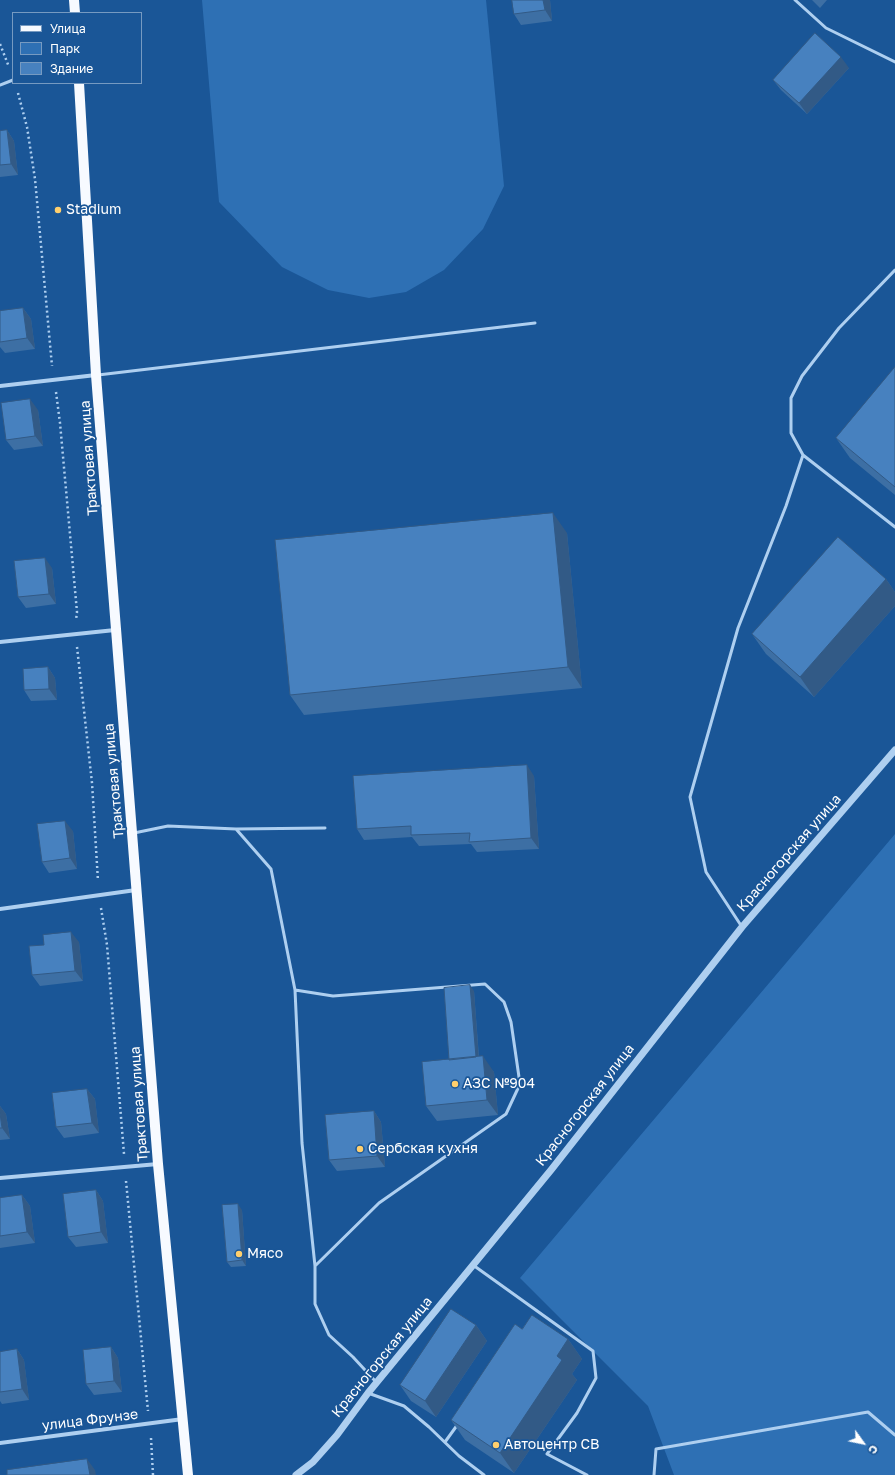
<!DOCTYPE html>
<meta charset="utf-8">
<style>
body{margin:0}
#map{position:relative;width:895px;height:1475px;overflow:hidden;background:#1a5697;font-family:"Golos Text",sans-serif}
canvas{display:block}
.legend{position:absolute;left:12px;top:12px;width:130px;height:72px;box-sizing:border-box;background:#1a5697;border:1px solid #769ac1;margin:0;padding:5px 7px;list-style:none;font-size:12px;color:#fff}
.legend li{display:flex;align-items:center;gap:8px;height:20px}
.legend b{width:20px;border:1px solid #769ac1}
.north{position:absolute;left:843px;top:1423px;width:40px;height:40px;-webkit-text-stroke:3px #1a5697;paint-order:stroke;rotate:123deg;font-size:11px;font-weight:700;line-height:16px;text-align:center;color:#fff}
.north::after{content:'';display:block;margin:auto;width:14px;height:18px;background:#fff;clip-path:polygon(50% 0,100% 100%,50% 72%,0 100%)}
</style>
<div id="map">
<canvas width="895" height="1475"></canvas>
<ul class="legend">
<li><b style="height:5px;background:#f7faff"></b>Улица</li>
<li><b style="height:11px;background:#2e70b4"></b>Парк</li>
<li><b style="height:11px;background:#4781bf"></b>Здание</li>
</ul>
<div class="north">С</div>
</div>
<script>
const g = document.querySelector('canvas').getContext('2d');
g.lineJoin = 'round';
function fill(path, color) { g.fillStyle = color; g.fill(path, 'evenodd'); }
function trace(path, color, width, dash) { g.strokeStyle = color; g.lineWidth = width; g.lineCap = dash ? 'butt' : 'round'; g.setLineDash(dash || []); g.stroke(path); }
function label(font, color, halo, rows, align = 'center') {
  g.font = font + ' "Golos Text",sans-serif'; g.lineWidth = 3.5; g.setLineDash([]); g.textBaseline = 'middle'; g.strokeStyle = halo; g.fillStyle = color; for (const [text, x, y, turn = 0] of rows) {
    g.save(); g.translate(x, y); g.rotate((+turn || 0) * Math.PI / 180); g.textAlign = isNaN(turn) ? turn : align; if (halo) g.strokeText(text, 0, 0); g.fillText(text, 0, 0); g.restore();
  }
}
fill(new Path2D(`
 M202,0H486L504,186L483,229L444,270L406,292L369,298L328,290L282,267L219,202Z
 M895,834V1475H674L648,1406L520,1278Z`), '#2e70b4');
trace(new Path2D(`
 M0,44L9,67
 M18,93L27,127L35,179L52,366
 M56,392L60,423L77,612L76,620
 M77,647L92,783L98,881
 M101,908L107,945L124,1154
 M126,1181L148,1411
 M151,1438L153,1475`), '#aecff0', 2.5, [2, 3]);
trace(new Path2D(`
 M795,0L826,28L895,62
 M0,85L13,80
 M98,375L535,323
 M803,455L895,527
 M236,829L325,828
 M134,833L168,826L236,829L271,869L295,990L302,1143L315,1266V1304L329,1335L353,1357L377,1383
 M742,927L706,872L690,797L738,628L786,506L803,455L791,433V398L802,376L839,328L895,270
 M295,990L333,996L485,984L504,1002L511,1022L520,1084L506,1114L379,1203L315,1266
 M473,1265L593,1351L596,1378L577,1413L547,1454L587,1475
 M368,1393L404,1406L429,1427L459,1456L484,1475
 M445,1442L458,1424
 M654,1475L656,1449L868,1412L895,1435`), '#aecff0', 3);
trace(new Path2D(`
 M0,386L96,375
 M0,642L115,630
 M0,909L136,890
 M0,1178L158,1164
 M0,1443L183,1419`), '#aecff0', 4);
trace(new Path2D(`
 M296,1475L313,1462L337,1435L368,1393L551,1170L742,927L895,750`), '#aecff0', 7);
trace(new Path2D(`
 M74,0L75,13
 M79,83L96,375L116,629L158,1164L188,1475`), '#f7faff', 10);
fill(new Path2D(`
 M550,0L552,21L521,25L514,14Z
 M812,0H827L820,8Z
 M849,68L807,114L781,90L773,80Z
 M7,130L14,141L18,175L0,177V131Z
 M23,308L31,319L35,349L5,353L0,347V311Z
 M895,367V495L850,458L836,438Z
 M38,410L43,446L14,450L6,440Z
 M567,533L582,688L304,715L290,695Z
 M52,568L56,604L26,608L18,597Z
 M886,579L895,592V606L814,697L766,654L752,634Z
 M48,667L55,678L57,700L31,701L24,690Z
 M534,776L539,849L477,852L471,844L419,846L412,837L364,840L357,829Z
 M73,831L77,869L49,873L42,862Z
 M79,942L83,981L40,986L32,975Z
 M474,991L479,1057L494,1072L498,1115L437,1121L426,1106L449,1060Z
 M87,1089L95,1099L99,1133L64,1138L56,1127Z
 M0,1106L6,1114L10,1139L0,1140Z
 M374,1111L381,1122L385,1167L337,1171L329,1160Z
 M96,1190L103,1201L108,1243L76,1247L68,1237Z
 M22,1195L30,1206L35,1243L0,1248V1198Z
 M242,1210L246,1266L231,1267L227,1262Z
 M476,1325L487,1341L436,1417L411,1401L400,1385Z
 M522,1329L568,1339L582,1359L572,1374L577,1380L514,1473L465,1440L451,1420Z
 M111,1347L118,1358L122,1392L94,1395L86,1384Z
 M17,1349L24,1360L29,1400L2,1404L0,1401V1352Z`), '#3d6fa4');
fill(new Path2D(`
 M543,0H550L552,21L545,10Z
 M841,57L849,68L807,114L799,103Z
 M7,130L14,141L18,175L11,164Z
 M23,308L31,319L35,349L27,338Z
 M30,399L38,410L43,446L35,436Z
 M553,513L567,533L582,688L568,667Z
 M45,558L52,568L56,604L49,594Z
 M886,579L895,592V606L814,697L800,677Z
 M48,667L55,678L57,700L49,689Z
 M527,765L534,776L539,849L531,838Z
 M65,821L73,831L77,869L70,858Z
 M71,932L79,942L83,981L75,971Z
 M470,985L474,991L480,1074L477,1068Z
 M483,1056L494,1072L498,1115L487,1100Z
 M87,1089L95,1099L99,1133L92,1123Z
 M0,1106L6,1114L10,1139L2,1128L0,1113Z
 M374,1111L381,1122L385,1167L377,1156Z
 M96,1190L103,1201L108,1243L101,1232Z
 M22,1195L30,1206L35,1243L27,1232Z
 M238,1204L242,1210L246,1266L242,1260Z
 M476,1325L487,1341L436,1417L425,1401Z
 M568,1339L582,1359L572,1374L577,1380L514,1473L500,1453L557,1356Z
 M111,1347L118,1358L122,1392L114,1381Z
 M17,1349L24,1360L29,1400L22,1389Z
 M87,1459L95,1470L96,1475H90Z`), '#325a86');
const building = new Path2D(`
 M512,0H543L545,10L514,14Z
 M815,33L841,57L799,103L773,80Z
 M7,130L11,164L0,165V131Z
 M23,308L27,338L0,342V311Z
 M895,367V487L836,438Z
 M30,399L35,436L6,440L1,403Z
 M553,513L568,667L290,695L275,540Z
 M838,537L886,579L800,677L752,634Z
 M45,558L49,594L18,597L14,561Z
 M48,667L49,689L24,690L23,669Z
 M527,765L531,838L469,842L470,833L411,835V826L357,829L353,776Z
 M65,821L70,858L42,862L37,824Z
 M71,932L75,971L32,975L29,946L44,945L43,935Z
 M470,985L476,1057L449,1060L444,988Z
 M483,1056L487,1100L426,1106L422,1062Z
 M87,1089L92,1123L56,1127L52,1093Z
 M374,1111L377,1156L329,1160L325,1115Z
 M0,1113L2,1128H0Z
 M96,1190L101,1232L68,1237L63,1194Z
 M22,1195L27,1232L0,1236V1198Z
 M238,1204L242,1260L227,1262L222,1205Z
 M451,1309L476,1325L425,1401L400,1385Z
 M532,1315L568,1339L557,1356L562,1360L500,1453L451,1420L515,1324L522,1329Z
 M111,1347L114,1381L86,1384L83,1350Z
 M17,1349L22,1389L0,1392V1352Z
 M87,1459L90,1475H7V1470Z`);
fill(building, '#4781bf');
trace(building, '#325a86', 1);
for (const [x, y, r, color] of [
 [58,210,4,"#ffcf6d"],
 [455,1084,4,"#ffcf6d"],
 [360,1149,4,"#ffcf6d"],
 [239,1254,4,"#ffcf6d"],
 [496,1445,4,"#ffcf6d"]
]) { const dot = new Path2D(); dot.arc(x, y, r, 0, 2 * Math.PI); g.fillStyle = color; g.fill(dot); trace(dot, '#1a5697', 1.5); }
label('14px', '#fff', '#1a5697', [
 ["Stadium",66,210],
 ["АЗС №904",463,1084],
 ["Сербская кухня",368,1149],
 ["Мясо",247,1254],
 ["Автоцентр СВ",504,1445]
], 'left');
label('14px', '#fff', '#1a5697', [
 ["Трактовая улица",89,458,-94],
 ["Трактовая улица",114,781,-95],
 ["Красногорская улица",789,853,-49],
 ["Трактовая улица",139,1104,-94],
 ["Красногорская улица",585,1105,-52],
 ["Красногорская улица",382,1357,-51],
 ["улица Фрунзе",90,1420,-7]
]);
</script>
